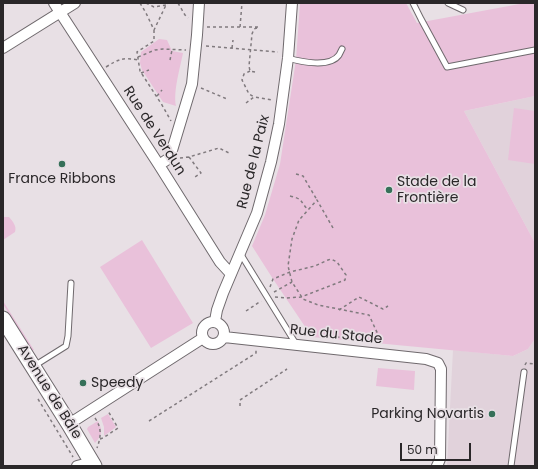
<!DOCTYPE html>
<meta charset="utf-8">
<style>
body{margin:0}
#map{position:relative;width:538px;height:469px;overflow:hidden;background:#e8e0e5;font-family:Poppins,sans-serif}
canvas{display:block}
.frame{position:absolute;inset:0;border:4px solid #2a2729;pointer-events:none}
.scale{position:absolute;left:400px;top:443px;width:71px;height:18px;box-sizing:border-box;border:2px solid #2a2729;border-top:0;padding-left:5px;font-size:12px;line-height:14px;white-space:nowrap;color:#2a2729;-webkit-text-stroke:3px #e8e0e5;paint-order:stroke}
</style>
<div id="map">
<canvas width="538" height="469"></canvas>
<div class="frame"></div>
<div class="scale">50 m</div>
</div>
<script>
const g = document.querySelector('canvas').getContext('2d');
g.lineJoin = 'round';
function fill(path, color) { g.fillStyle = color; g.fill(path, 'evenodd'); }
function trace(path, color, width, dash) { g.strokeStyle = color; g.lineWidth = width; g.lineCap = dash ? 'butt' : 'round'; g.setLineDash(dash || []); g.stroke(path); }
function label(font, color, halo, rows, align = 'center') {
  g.font = font + ' Poppins,sans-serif'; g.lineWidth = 3.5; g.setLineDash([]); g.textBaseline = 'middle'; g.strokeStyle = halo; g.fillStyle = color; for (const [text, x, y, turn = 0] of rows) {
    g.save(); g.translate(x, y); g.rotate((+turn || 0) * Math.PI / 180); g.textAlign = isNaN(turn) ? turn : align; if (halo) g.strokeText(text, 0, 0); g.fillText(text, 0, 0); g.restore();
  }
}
fill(new Path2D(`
 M535,96V243L464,111Z
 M535,339V466H447L453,350L513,356L528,349Z`), '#e1d2db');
fill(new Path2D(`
 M300,3H406L417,23L525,3H535V96L464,111L535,243V339L528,349L513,356L312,337L273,279L252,246L265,215L280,164L296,60Z
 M159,39L167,40L172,51L183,53C180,68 173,92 176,106L163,102L142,70L140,63L141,52Z
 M514,108L535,111V164L508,160Z
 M3,217H9C13,222 17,226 15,232L3,240Z
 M142,240L193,323L151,348L100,267Z
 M3,301L34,350L32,351L3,304Z
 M378,368L415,371L414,390L376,386Z
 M108,414L116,427L104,436V427L101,418Z
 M98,421C103,431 102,435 95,443L87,429L88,427Z`), '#e9c1da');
const lane = new Path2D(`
 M413,3L421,19L447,67L535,50
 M448,3L463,10
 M288,58C301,62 330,68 339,55C340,53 341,51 342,49
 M240,253L296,344
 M34,366L66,346L68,336L71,283
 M511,466L524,372`);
const street = new Path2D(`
 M54,3L159,165L220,262L231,274
 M3,48L75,3
 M159,165L168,159L170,157L192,84L197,35L199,3
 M215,321L217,310L223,293L257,213L271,162L279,124L288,58L292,3
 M202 333a11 11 0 1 1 22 0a11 11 0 1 1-22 0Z
 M224,337L426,359L438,363L441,369L440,459L438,464L437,466
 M69,424L203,338
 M77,466L92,462`);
const secondary = new Path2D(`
 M3,319L69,424L94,466`);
trace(lane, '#6f696d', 7);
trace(street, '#6f696d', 12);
trace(secondary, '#6f696d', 17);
trace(new Path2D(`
 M140,3L146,13L154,30L166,5L168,3
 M146,3L154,7L166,5
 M178,3L185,15L188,18
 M207,27H259
 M240,27L242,3
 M154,30V41L137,52L140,71L162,105L171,121
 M206,46L278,52
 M232,48L233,40
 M138,57L155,50L163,49L186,50
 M170,60L172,50
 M106,67C119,59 123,57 138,60
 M250,71L244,74L242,80L249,94L254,97
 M255,72L250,71L249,66L252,34L254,29L257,28
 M141,73L149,70
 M201,88L227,99
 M157,96L162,90
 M246,103L254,97L273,100
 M189,157L201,173L195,177
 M180,158L189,157L219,148L229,153
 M296,174L303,176L317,200
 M290,196C303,199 300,201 308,210
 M333,228L317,200L299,220L292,239L288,266L292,282L303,299L318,305L369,315L381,341L338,337
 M270,287L273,279L290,272L315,266L328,260L331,259L337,262L346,275L345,280L301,297L286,298L275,297
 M274,292L292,282
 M339,310L359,297L383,309L388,306
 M246,311L261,301
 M525,365L526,363L535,364
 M38,399L73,457
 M240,406V400L287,369
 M95,418C102,428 101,437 97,448
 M149,421L256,353V350
 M100,439L103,438L118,428L108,411`), '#807a7e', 1.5, [3, 3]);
trace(lane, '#fff', 5);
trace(street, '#fff', 10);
trace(secondary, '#fff', 15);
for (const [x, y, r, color] of [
 [62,164,4,"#367059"],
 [389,190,4,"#367059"],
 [83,383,4,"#367059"],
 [492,414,4,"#367059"]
]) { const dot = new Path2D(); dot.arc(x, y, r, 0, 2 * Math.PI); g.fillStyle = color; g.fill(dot); trace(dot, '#e8e0e5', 1.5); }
label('14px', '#2a2729', '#e8e0e5', [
 ["Rue de Verdun",154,131,57],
 ["Rue de la Paix",254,162,-76],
 ["Rue du Stade",336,335,6],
 ["Avenue de Bâle",49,392,58]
]);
label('14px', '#2a2729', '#e8e0e5', [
 ["France Ribbons",62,179,"center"],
 ["Stade de la",397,182],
 ["Frontière",397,198],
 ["Speedy",91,383],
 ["Parking Novartis",484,414,"right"]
], 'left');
</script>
